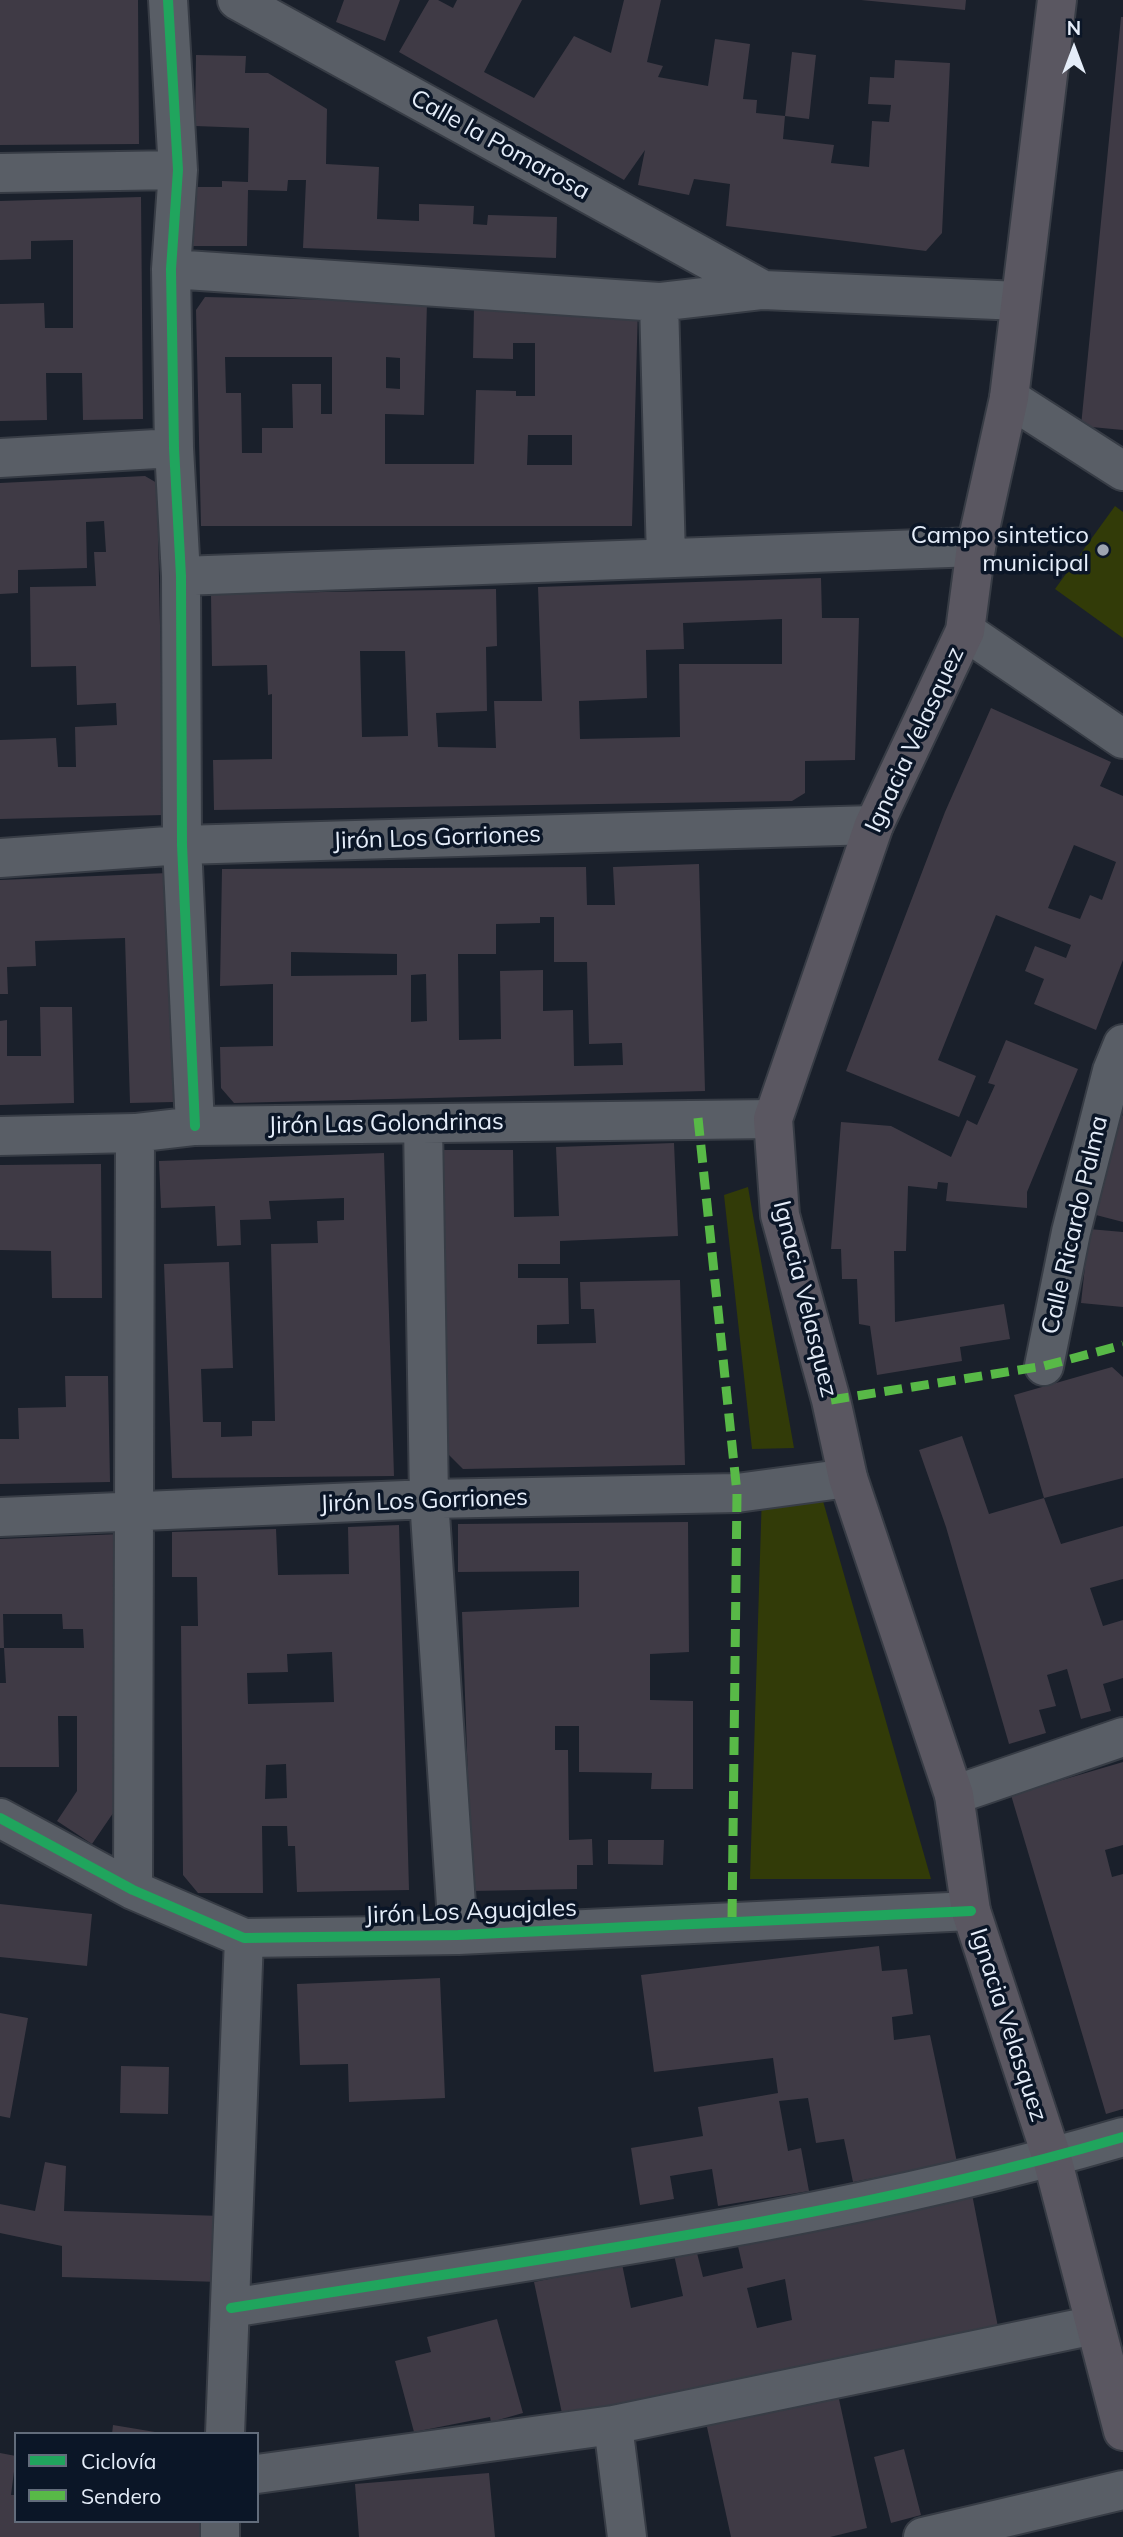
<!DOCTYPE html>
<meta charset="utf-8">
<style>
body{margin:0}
#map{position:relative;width:1123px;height:2537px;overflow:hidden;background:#1a202b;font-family:Mulish,sans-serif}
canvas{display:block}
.legend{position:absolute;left:14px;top:2432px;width:245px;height:91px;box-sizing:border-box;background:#0b1627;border:2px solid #626c7b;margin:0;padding:9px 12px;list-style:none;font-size:21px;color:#e5edf9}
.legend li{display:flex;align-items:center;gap:14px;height:35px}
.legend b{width:35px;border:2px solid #626c7b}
.north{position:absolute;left:1039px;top:14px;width:70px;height:70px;-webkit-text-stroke:5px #0b1627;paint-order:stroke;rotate:0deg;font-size:19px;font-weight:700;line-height:28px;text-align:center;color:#e5edf9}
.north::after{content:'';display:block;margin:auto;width:24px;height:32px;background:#e5edf9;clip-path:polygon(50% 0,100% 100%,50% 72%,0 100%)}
</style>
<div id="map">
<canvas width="1123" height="2537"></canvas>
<ul class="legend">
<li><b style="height:9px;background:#20a55d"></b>Ciclovía</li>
<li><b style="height:9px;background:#58b947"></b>Sendero</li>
</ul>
<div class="north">N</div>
</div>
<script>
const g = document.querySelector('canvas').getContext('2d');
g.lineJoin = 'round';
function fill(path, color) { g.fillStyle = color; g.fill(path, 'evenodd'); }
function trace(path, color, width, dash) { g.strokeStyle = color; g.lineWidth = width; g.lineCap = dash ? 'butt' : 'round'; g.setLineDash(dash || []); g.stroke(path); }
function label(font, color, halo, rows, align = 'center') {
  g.font = font + ' Mulish,sans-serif'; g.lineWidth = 7; g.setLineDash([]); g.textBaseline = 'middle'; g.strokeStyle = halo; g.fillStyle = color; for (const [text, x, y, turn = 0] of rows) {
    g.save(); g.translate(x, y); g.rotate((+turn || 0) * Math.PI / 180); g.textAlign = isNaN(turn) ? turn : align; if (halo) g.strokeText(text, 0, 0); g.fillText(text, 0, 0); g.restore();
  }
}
fill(new Path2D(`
 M1115,506L1123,512V638L1055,589Z
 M748,1187L794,1448L752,1449L724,1195Z
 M817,1480L931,1879H750L762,1492Z`), '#323b08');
fill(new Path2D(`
 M0,0H138L139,144L0,145Z
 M344,0H400L385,41L336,22Z
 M429,0H438L453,8L457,0H522L484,72L534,98L574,36L611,53L624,0H661L647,62L663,66L658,77L708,86L715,39L750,44L743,99L757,100L756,113L785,116L783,139L834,145L831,163L869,167L872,121L889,122L891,105L868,104L870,77L894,78L895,60L950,63L942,233L926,251L726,226L730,184L694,179L689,195L638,185L645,150L624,180L399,52Z
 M861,0H966L965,10Z
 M1121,17H1123V430L1081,426Z
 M792,52L816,55L809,119L785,116Z
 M196,55L246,56L245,73H268L327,109L326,164L379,167L377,219L419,221V204L474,206L473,224L487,225L488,215L557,217L556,258L303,248L306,180H288L287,191L248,190L247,246H191L192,187H222V181L248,182L249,128L195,126Z
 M141,197L143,419L83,420L82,373H46L47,420L0,421V304L44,303L45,328H73V240L31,241V259L0,260V201Z
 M205,297L427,302L424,415L385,414V464H474L476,390L516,391V396H535V343H513V359L473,358L474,307L638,306L632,526H201L196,310ZM225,357H332V414H321V384H292L293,428H262V453H242L241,393H226ZM386,357L400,358V389L386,388ZM528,435H572V465H527Z
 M145,476L157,483L164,815L0,819V740L56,738L58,767H76L75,727L117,725L116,703L77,705L76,666L31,667L30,587L96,586L94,552H106L104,521L86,522L87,568L18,570V593L0,594V483Z
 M821,578L822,618H859L855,760L805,761V793L792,801L214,810L213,760L272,759V694L268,695L267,665L212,666L211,594L496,589L497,646L486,647L487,711L436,713L438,747L496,748L494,701H542L538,587ZM782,619V664H679L680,737L580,739L579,701L647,698L646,650L684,649L683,623ZM360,651H405L408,736L362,737Z
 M991,708L1111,762L1100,786L1123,796V960L1096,1030L1034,1004L1044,979L1025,971L1035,946L1066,958L1071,945L996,915L938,1060L976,1076L959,1117L846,1071L945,812ZM1074,845L1116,862L1102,900L1090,895L1080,919L1048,908Z
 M699,864L705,1091L234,1103L221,1088L220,1047L273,1046V984L220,986L222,869L586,867L587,905H615L613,867ZM540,917H554V962H587L589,1044L622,1043L623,1065L574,1066L573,1010L543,1011V970L500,971L501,1039L459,1040L458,954H496V924L540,923ZM291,952L397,954V975L291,976ZM426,974L427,1021L411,1022V975Z
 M168,873L174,1102L130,1103L125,938L35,941L36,966L7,967L8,994H0V880Z
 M40,1007H72L74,1103L0,1105V1021L7,1020V1056H41Z
 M1006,1040L1078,1069L1027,1192V1208L946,1201L948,1183L938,1182L937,1189L908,1186L906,1251H894L895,1322L1004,1304L1010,1339L960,1347L962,1361L877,1375L870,1326L859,1324L857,1279H842L841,1249H831L841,1122L891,1126L951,1157L967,1120L977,1125L995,1085L988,1083Z
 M1123,1114V1222L1096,1215L1105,1158Z
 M674,1143L678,1236L560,1241V1264H518V1278H568L569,1324L537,1325V1344L596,1343L594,1309H581L580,1282L680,1280L685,1465L463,1469L448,1454L443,1150H513L514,1217L559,1216L556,1147Z
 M384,1153L394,1476L172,1478L164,1264L229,1262L233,1368L201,1369L203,1422H221V1437L252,1436V1421H275L271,1244L318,1243L317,1221L344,1220V1198L269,1201L271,1219L240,1220L241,1245L217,1246L215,1206L161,1208L159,1161Z
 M101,1164L102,1298H52L51,1251L0,1250V1165Z
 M1089,1229L1123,1232V1307L1081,1303Z
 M1112,1367L1123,1377V1478L1044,1498L1014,1395Z
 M65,1376H108L110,1482L0,1484V1439H19L18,1408L66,1407Z
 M962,1436L989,1514L1044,1498L1061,1544L1123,1526V1579L1090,1588L1103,1626L1123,1620V1678L1103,1684L1111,1711L1081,1719L1067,1669L1047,1675L1056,1706L1039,1710L1046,1733L1009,1744L946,1527L919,1450Z
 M688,1522L689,1652L650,1654V1700L693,1701V1789H651L652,1773L579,1772V1726H555V1750H568L569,1840L592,1839L593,1865H577V1889L472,1891L462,1612L579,1607V1571L458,1572V1524Z
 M399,1525L409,1890L297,1892L295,1846H288L287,1826H262L263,1893H198L183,1875L181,1626H198L197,1577H172V1532L276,1529L278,1575L349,1574L348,1527ZM332,1652L334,1702L248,1704L247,1673L288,1672L287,1654ZM286,1764L287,1798L265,1799L266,1765Z
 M120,1534L122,1800L92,1844L57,1821L77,1791V1716H58L59,1767H0V1683H6L4,1648H84L83,1629H63L62,1614H3L4,1648H0V1539Z
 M1123,1762V1845L1105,1850L1112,1877L1123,1874V2109L1106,2114L1011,1795Z
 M608,1840H664L663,1865L608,1864Z
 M0,1904L92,1914L87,1966L0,1957Z
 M879,1946L882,1971L907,1969L913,2014L892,2017L894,2040L930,2035L957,2162L853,2182L844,2139L816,2143L808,2098L779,2101L788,2151L801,2148L809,2191L718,2206L712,2169L670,2176L674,2199L640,2205L631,2148L703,2136L698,2107L778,2093L773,2058L654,2072L641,1975Z
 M440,1978L445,2098L349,2102L348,2064L300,2065L297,1984Z
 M0,2013L28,2018L10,2118L0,2116Z
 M121,2066L169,2067L168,2114L120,2113Z
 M45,2162L66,2166L64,2211L221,2216L219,2282L62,2277V2246L0,2233V2204L35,2211Z
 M972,2194L998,2327L880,2349L563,2418L534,2282L622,2264L631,2308L683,2296L673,2250L695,2245L703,2277L743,2268L737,2242ZM785,2279L792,2320L757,2328L747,2288Z
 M497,2319L523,2413L491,2422L490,2417L414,2432L395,2361L431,2352L427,2337Z
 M837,2390L867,2528L830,2537H731L705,2418Z
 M113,2425L155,2432V2434H112Z
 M904,2449L921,2515L891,2523L874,2457Z
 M0,2453L16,2456L11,2495H16V2521H209L207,2537H0Z
 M489,2473L495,2537H359L355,2484Z`), '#3f3a45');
const minor = new Path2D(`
 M168,0L178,170L171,269L174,448L181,576L182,845L195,1126
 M237,0L763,290
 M0,173L178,170
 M171,269L659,302L763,290L1020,301
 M659,302L666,558
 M1009,398L1123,471
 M0,458L174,448
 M181,576L976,547
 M965,631L1123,739
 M0,858L182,845L874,825
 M423,1124L429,1499L458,1935
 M0,1136L135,1133L195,1126L773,1119
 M1044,1366L1071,1232L1112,1071L1123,1044
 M0,1517L429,1499L737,1493L848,1478
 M954,1795L1123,1737
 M0,1818L133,1890L244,1938L458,1935L971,1911
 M133,1890L135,1133
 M231,2308C529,2260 833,2222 1123,2137
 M613,2425L627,2537
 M225,2434L244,1938
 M257,2474L613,2425L1095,2325
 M220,2537V2521
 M923,2537L1123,2490`);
const major = new Path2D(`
 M1057,0L1009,398L976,547L965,631L874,825L773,1119L780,1215L831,1400L848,1478L954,1795L971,1911L1052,2158L1123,2431`);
trace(minor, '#373c45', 42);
trace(major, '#373c45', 42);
trace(minor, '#595e66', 38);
trace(major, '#5a5761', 38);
trace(new Path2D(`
 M698,1118L737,1493L732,1922
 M831,1400L1044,1366L1123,1345`), '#58b947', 9, [18, 9]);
trace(new Path2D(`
 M168,0L178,170L171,269L174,448L181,576L182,845L195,1126
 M0,1818L133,1890L244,1938L458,1935L971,1911
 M231,2308C529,2260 833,2222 1123,2137`), '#20a55d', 10);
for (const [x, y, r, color] of [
 [1103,550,7,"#9ea5b1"]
]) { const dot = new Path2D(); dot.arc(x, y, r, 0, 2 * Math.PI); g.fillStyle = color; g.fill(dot); trace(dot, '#0b1627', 2.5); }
label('24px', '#e5edf9', '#0b1627', [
 ["Calle la Pomarosa",500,145,29],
 ["Ignacia Velasquez",915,740,-65],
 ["Jirón Los Gorriones",437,838,-2],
 ["Jirón Las Golondrinas",386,1124,-1],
 ["Calle Ricardo Palma",1075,1225,-77],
 ["Ignacia Velasquez",805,1299,76],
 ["Jirón Los Gorriones",424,1501,-2],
 ["Jirón Los Aguajales",471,1912,-2],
 ["Ignacia Velasquez",1008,2025,72]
]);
label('24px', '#e5edf9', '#0b1627', [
 ["Campo sintetico",1089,536],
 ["municipal",1089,564]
], 'right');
</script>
